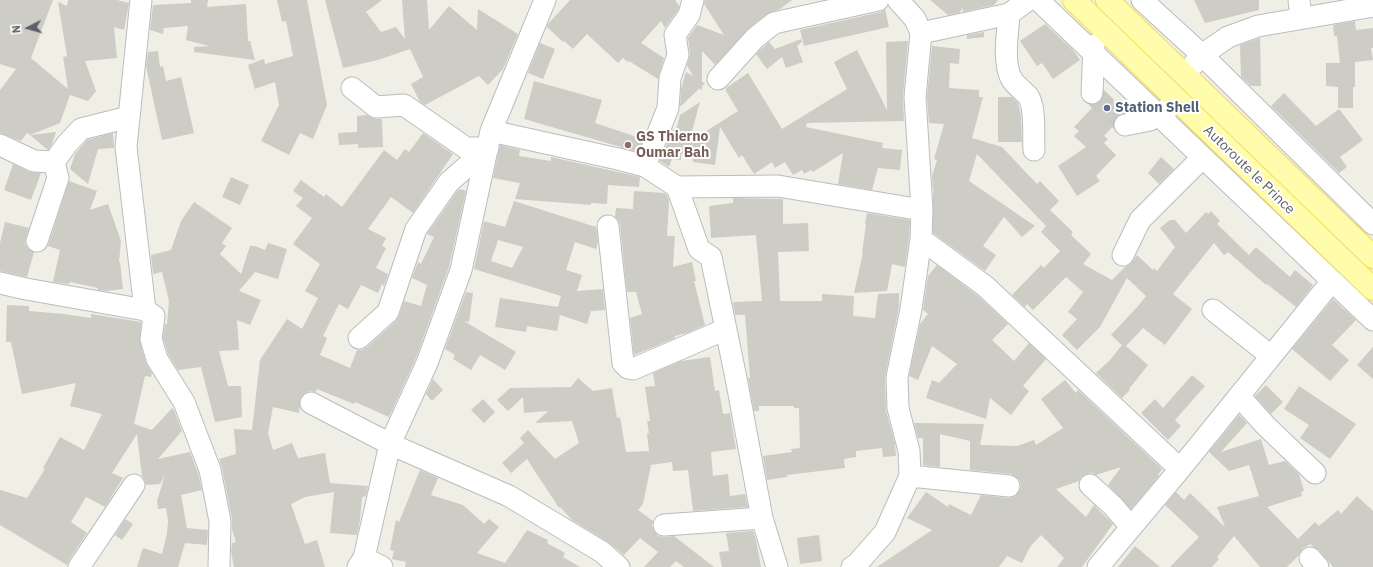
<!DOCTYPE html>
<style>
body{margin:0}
#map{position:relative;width:1373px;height:567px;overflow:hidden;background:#f0efe6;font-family:"IBM Plex Sans",sans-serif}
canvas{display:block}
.north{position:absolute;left:8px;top:8px;width:40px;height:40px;-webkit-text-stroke:3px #fff;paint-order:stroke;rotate:264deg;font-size:11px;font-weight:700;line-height:16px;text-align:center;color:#5d6066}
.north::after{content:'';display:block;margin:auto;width:14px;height:18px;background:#5d6066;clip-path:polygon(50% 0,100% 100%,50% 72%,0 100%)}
</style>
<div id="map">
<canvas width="1373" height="567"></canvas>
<div class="north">N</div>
</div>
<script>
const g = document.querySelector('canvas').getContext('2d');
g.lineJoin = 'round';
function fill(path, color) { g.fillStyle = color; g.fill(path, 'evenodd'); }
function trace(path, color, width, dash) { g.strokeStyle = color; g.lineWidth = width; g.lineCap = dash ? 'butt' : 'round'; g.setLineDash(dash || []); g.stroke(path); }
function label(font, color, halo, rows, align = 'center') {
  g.font = font + ' "IBM Plex Sans",sans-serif'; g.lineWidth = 4; g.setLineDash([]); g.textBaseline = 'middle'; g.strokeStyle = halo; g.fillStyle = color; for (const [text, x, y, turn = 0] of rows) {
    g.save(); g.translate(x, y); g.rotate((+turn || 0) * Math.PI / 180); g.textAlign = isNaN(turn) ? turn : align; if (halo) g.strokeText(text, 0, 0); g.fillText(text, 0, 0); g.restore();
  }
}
fill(new Path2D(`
 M0,0H53L31,58L68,89L63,57L67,56L58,2L67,6L68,0H117L129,3L124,30L114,27L117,58L85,61L96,91L88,101L70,95L60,123L30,135L27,133L21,141L0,133V90L16,69L0,64Z
 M191,0H208L207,7L246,4L248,41H250L255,60L194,52V47L209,46L186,40L188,26L164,28L163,34L150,30L153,5L191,3Z
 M277,0H307L327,105L313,139L300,133L289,155L261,141L279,105L275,82L255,89L248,65L264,59L265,64L293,56L286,21L282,22Z
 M325,0H382L366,12L381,32L396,27L405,39L402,0H427L429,30L449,6L477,30L478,9L518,34L503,69L488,85L479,76L425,105L420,102L411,84L423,77L410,49L378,60L343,68Z
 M570,0H675L679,6L678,10L665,28L661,21L641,43L664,58L658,79L629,61L628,62L623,58L618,63L587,34L573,49L564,41L563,42L547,27L548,24Z
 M705,0H792L780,9L767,14L748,29L715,65L702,51V82L705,83L702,86V91L700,88L680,107L681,89L686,72L693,76L687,65L690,54L688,38L697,25L724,35L704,4Z
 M930,0H998L994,5L963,12V8L959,13L948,15Z
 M1194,0H1259V10L1205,23Z
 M885,9L889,27L804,46L800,30L881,12Z
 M1355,21L1356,30L1373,28V48H1371L1373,60L1355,62V87H1353V108H1338V87L1326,86V63H1340L1337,36H1334L1333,25Z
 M1045,24L1074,51L1080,60L1053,79L1042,63L1037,66L1020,41Z
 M984,32V37L967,39V35Z
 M1260,38L1261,86H1251L1241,77L1240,45Z
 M801,39L802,42L797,46L803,62L786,68L782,57L767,69L756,54L769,42L775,49Z
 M908,41L903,96L904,121L807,123L806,127L883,143L882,148L902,150L900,170L878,168L872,190L838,184L843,153L813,172L811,170L804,174L802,170L793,175L785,162L775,168L772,162L754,174L742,155L739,158L720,127L715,165L693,162L692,154H681V160L672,159L669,167L660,161L673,129L676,130L680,115L700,102L689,142L738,111L726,91V88L748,73L782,129L847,89L834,62L857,50L887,110L886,42Z
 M540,43L555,49L543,79L528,73Z
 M932,46L960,49L959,64L950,63L949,88L979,90V97H983L972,138L1002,147L1037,184L1040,181L1059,201L1050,210L1073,232L1071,235L1091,254L1083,264L1112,280L1126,266L1130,265L1137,255L1153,270L1154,268L1157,271L1175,247L1160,228L1170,220H1175L1186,233L1206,212L1208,214L1211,211L1220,221L1217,224L1249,255L1256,247L1290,277L1295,270L1313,285L1296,307L1267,284L1266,285L1228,252L1224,255L1214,243L1173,294L1192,309L1165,345L1143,328L1126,346L1148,365L1129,389L1130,390L1122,398L1096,373L1110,360L1122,345L1111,335L1139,305L1146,296L1127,278L1100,327L1077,350L1062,335L1077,319L1068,312L1083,292L1066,277L1033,310L1027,304L1025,307L1012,295L1041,265L1044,268L1060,251L1041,232L1046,226L977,154L969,181L1035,226L1022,237L1004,217L983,246L996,255L985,271L933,233V194L934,190H933L932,176L937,160L934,159L944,124L929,123L927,97Z
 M158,51L160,67L163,66L166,81L181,77L194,133L162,140L146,66L148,52Z
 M534,81L602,100L595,123L643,139L638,152L524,119Z
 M1104,92L1125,113L1117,116L1114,121L1113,126L1104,136L1108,139L1104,143L1116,155L1096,176L1100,181L1077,196L1058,166L1086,147L1074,136L1079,131L1074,127L1092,108L1089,104H1097L1102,100Z
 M1284,93L1316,126L1339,109L1363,140L1340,157L1347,167L1339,173L1271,106Z
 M998,97H1012L1018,103L1021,115L1022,142H998Z
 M367,115L376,119H382L383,147L358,148V144L339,145L338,133L357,132V116Z
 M56,132L52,144L48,150L30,135Z
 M113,133L114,148L98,149L88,184L70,169L75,154L87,140Z
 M423,133L453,154L413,213L391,197L368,229L386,238L382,246L386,248L376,268L388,274L384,286L382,284L378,293L361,285L348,309L339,304L323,336L327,338L320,355L350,368L357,350H362L367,347L396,321L399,316L404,301L421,306L427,285L412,278L418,262L421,264L434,237L427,234L458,190L460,189L466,191L449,267L416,358L389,417L355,402L354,404L317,389L316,392L310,391L305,393L301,397L299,413L273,407L268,433L273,450L292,443L298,458L325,453L330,483L368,486L366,496L362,497L360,520L357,535L330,533L334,492L305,497L291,504L305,544L317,540L325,567H234L231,551L232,543L236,542L232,530V519L222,468L219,459L236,454L234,429L252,430L260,360L287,319L302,329L318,298L305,291L320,264L293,244L312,218L296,206L303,198L293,191L301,180L324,197L326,194L342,207L384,150L397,160L405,149L409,152Z
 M500,145L520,150L519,156L551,161V157L640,177L639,187L608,185L607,204L591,203V205L515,199L520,183L493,178Z
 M1161,157L1174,169L1159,184L1148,173Z
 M13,164L29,172L41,173L31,200L4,190Z
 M231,177L249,185L240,205L222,197Z
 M69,181L97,191L90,210L108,204L121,241L119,262H120L123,289L107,291L98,290V288L70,282L69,284L53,282L60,250L48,246Z
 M634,191L664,193L667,195L669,201L667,236H675L673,267L692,262L696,281H694L705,325L687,333L675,336V338L634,355L630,318L642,314L636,292H627L620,225L618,219L615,217L616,208L633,209Z
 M733,198L783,199V224L808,223L809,251L778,252L780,301H822V294L854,296L853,316L875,318L878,294L899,293V307L885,377L886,411L895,443L896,456L883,457L882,448L856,451V457L844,459L845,468L787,475V477L767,480L763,456L792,452L791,449L800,448L799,408H794V406H759V411H754L748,378H750L745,315H735L733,302L762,301L756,235L711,238L709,206L733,203Z
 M514,201L596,227L598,242L596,249L575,242L566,270L582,275L577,291L603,289L605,310L591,311L587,324L560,315L557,331L527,326L526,332L495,327L500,298L558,307L561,296L474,269L484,221L505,227ZM498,240L523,247L512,268L491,261Z
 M194,202L232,228L222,243L226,246L220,254L241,274L250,246H255L265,250L268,243L287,249L278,279L255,272L239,291L261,300L250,325L237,320L239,350L219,351L228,386H241L242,417L215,422L201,367L178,370L168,354L163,338L165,324H167L169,301L162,272L153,274L151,255L171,250L181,221Z
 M867,213L910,220L909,238L905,267L892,264L887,291L854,293L863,253H862L866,224H865Z
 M5,222L29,228L26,237L25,244L28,249L34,252L27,277L0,271V243Z
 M937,265L977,295L1008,324L992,340L1014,361L1029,343L1046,359L1023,386L1029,391L1011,415L990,398L986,419L926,398L932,380L939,383L957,364L932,346L918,380L909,376L920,324L928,314L923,310L928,276Z
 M466,292L473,293L469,322L464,321L516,352L505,370L480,355L471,370L453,359L455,355L445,349Z
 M1333,299L1356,320L1332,345L1349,360L1330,381L1292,349Z
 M7,305L29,306V311L64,314L91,318V314L141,322L140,342L146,363L152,373L151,377L145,376L134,424L152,430L172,408L174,410L182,431L158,459L190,452L198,473L202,490L181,495L187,528L208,530L207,545L185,543L178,567H137L143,548L162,554L167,534L168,521L166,508L158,509L157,501L165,475L160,484L146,485L145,480L142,476L137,434L112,473L123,478L105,507L86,497L71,522L87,533L69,560L67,565L0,525V490L27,498L45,469L43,468L60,437L84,450L102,414L70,406L76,383L22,394L11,342H6Z
 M1373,347V379L1357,365Z
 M710,357L715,391L719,390L723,414L730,413L736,449L711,452L713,476L728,474L730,496L745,494L748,507L693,511L688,470L673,471L672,462L651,465L643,504L638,510L653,521L652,526L654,531L658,536L665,537L674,536L714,567H684L676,561L670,567H644L658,552L640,538L624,555L608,542L572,520L560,507L559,508L527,459L511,473L502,463L524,443L520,438L528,430L555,459L579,443L572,421L535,423L548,411L524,413L523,397L508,411L497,400L510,388L571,387L578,378L593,391L612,388L617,418L620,417L626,452L649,451L647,433H649L647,421H650L645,387L655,386L653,373L681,361Z
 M1192,375L1205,386L1175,420L1181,426L1168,440L1141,413L1155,399L1163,408Z
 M433,379L443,390L432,401L426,394Z
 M1065,380L1076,393L1078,390L1162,469L1158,475L1159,476L1131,509L1108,485L1121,467L1096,475L1092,473L1086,474L1081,477L1079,481L1056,489L1086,517L1094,505L1113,524L1082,567H1057L1064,558L1041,535L1030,547L1022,563L1007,556L999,567H877L932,530L907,518L926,492L948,507L949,504L971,515L981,495L1008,498L1014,497L1018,493L1021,488L1020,481L1016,477L1011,474L970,470V441L940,434V467L923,465V438H918L914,423L984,424L980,445L1017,446L1034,440L1036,445L1063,428L1041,399Z
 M1266,385L1283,402L1271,414L1255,396Z
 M1299,386L1356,424L1330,459L1300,438L1309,425L1284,409Z
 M483,399L495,412L484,423L471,410Z
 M1239,415L1247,423L1221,452L1261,439L1269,465L1285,461L1299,474L1304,491L1301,492L1302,496L1267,507L1298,539L1315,522L1319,526L1338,510L1341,514L1357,496L1373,511V567H1333L1319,550L1310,544L1302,549L1298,556L1287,567H1260L1234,536L1217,557L1219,559L1212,567H1170L1199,537L1165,505L1176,492L1184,500L1190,493L1225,527L1217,507L1259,496L1249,465L1229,471L1209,452Z
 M420,470L438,478L431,495L463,505L484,524L489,519L499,527L477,553L505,563L527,530L548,540L547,543L565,553L563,557L580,567H405L406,562L392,559L394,551L390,550L396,520L399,522Z
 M125,519L133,524L122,540L115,535Z
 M753,531L756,540L761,567H722L719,552L729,551L726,533Z
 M819,535L822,561L800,564L797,538Z
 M1135,546L1160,567H1118Z`), '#cdccc5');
trace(new Path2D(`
 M1092,93L1125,125`), '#cbcbc6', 21, [21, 10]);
const minor = new Path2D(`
 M898,0L915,19L921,33
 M1038,0L1373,320
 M1142,0L1202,55L1373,224
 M1299,0L1301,18
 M1009,14C1008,32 1004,52 1008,69C1011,84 1019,86 1028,96C1036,107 1033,136 1034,150
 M1193,65L1202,55L1228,37L1258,26L1373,6
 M718,79L755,38L774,23L878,0
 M352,88L376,107L404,105L466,148H488
 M1092,93L1094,45
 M1125,125L1150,120L1170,107
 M491,131L618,159L645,166L677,187L778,186L922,210
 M0,145L34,161L54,162L67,144L81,129L129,117
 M645,166L668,108L670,78L678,55L675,35L689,15L693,0
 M677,187L699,249L711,257L736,378L762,518L777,567
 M608,226L623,363L628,368L633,369L726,329
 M921,239L985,286L1180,469
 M37,241L58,178L54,162
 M1123,255L1140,220L1202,158
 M0,283L26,289L145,310L126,147L141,0
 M145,310L154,316L151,339L157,359L184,402L210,470L220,521L219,567
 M1213,310L1271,356
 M359,338L388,312L416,229L449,182L488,148
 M1239,396L1265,425L1315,473
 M311,403L390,444L509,496L602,552L619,567
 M910,476L1009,486
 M1090,485L1113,506L1131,527
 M664,525L762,518
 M364,558L382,567
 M1310,558L1318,567
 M79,567L134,485
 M358,567L364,558L390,444L427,363L461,270L491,131L545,0
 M852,567L857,564L885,532L910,476L909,451L898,408L897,377L911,309L921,239L922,210L915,97L921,33L1009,14L1028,0
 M1098,567L1180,469L1332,281`);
const major = new Path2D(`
 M1074,0L1373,289
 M1107,0L1373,257`);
trace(minor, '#babcc1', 23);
trace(major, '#f5dc5a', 24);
trace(minor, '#fff', 21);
trace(major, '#fffcab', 22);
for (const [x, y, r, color] of [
 [1107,108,4,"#5c6f8a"],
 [628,145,4,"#8d6e63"]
]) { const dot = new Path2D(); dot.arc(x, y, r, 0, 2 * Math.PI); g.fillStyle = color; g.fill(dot); trace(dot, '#fff', 1.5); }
label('bold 14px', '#4e5e75', '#fff', [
 ["Station Shell",1115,108]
], 'left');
label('bold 14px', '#785e54', '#fff', [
 ["GS Thierno",636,137],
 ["Oumar Bah",636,153]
], 'left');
label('14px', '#5d6066', '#fff', [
 ["Autoroute le Prince",1249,170,44]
]);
</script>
